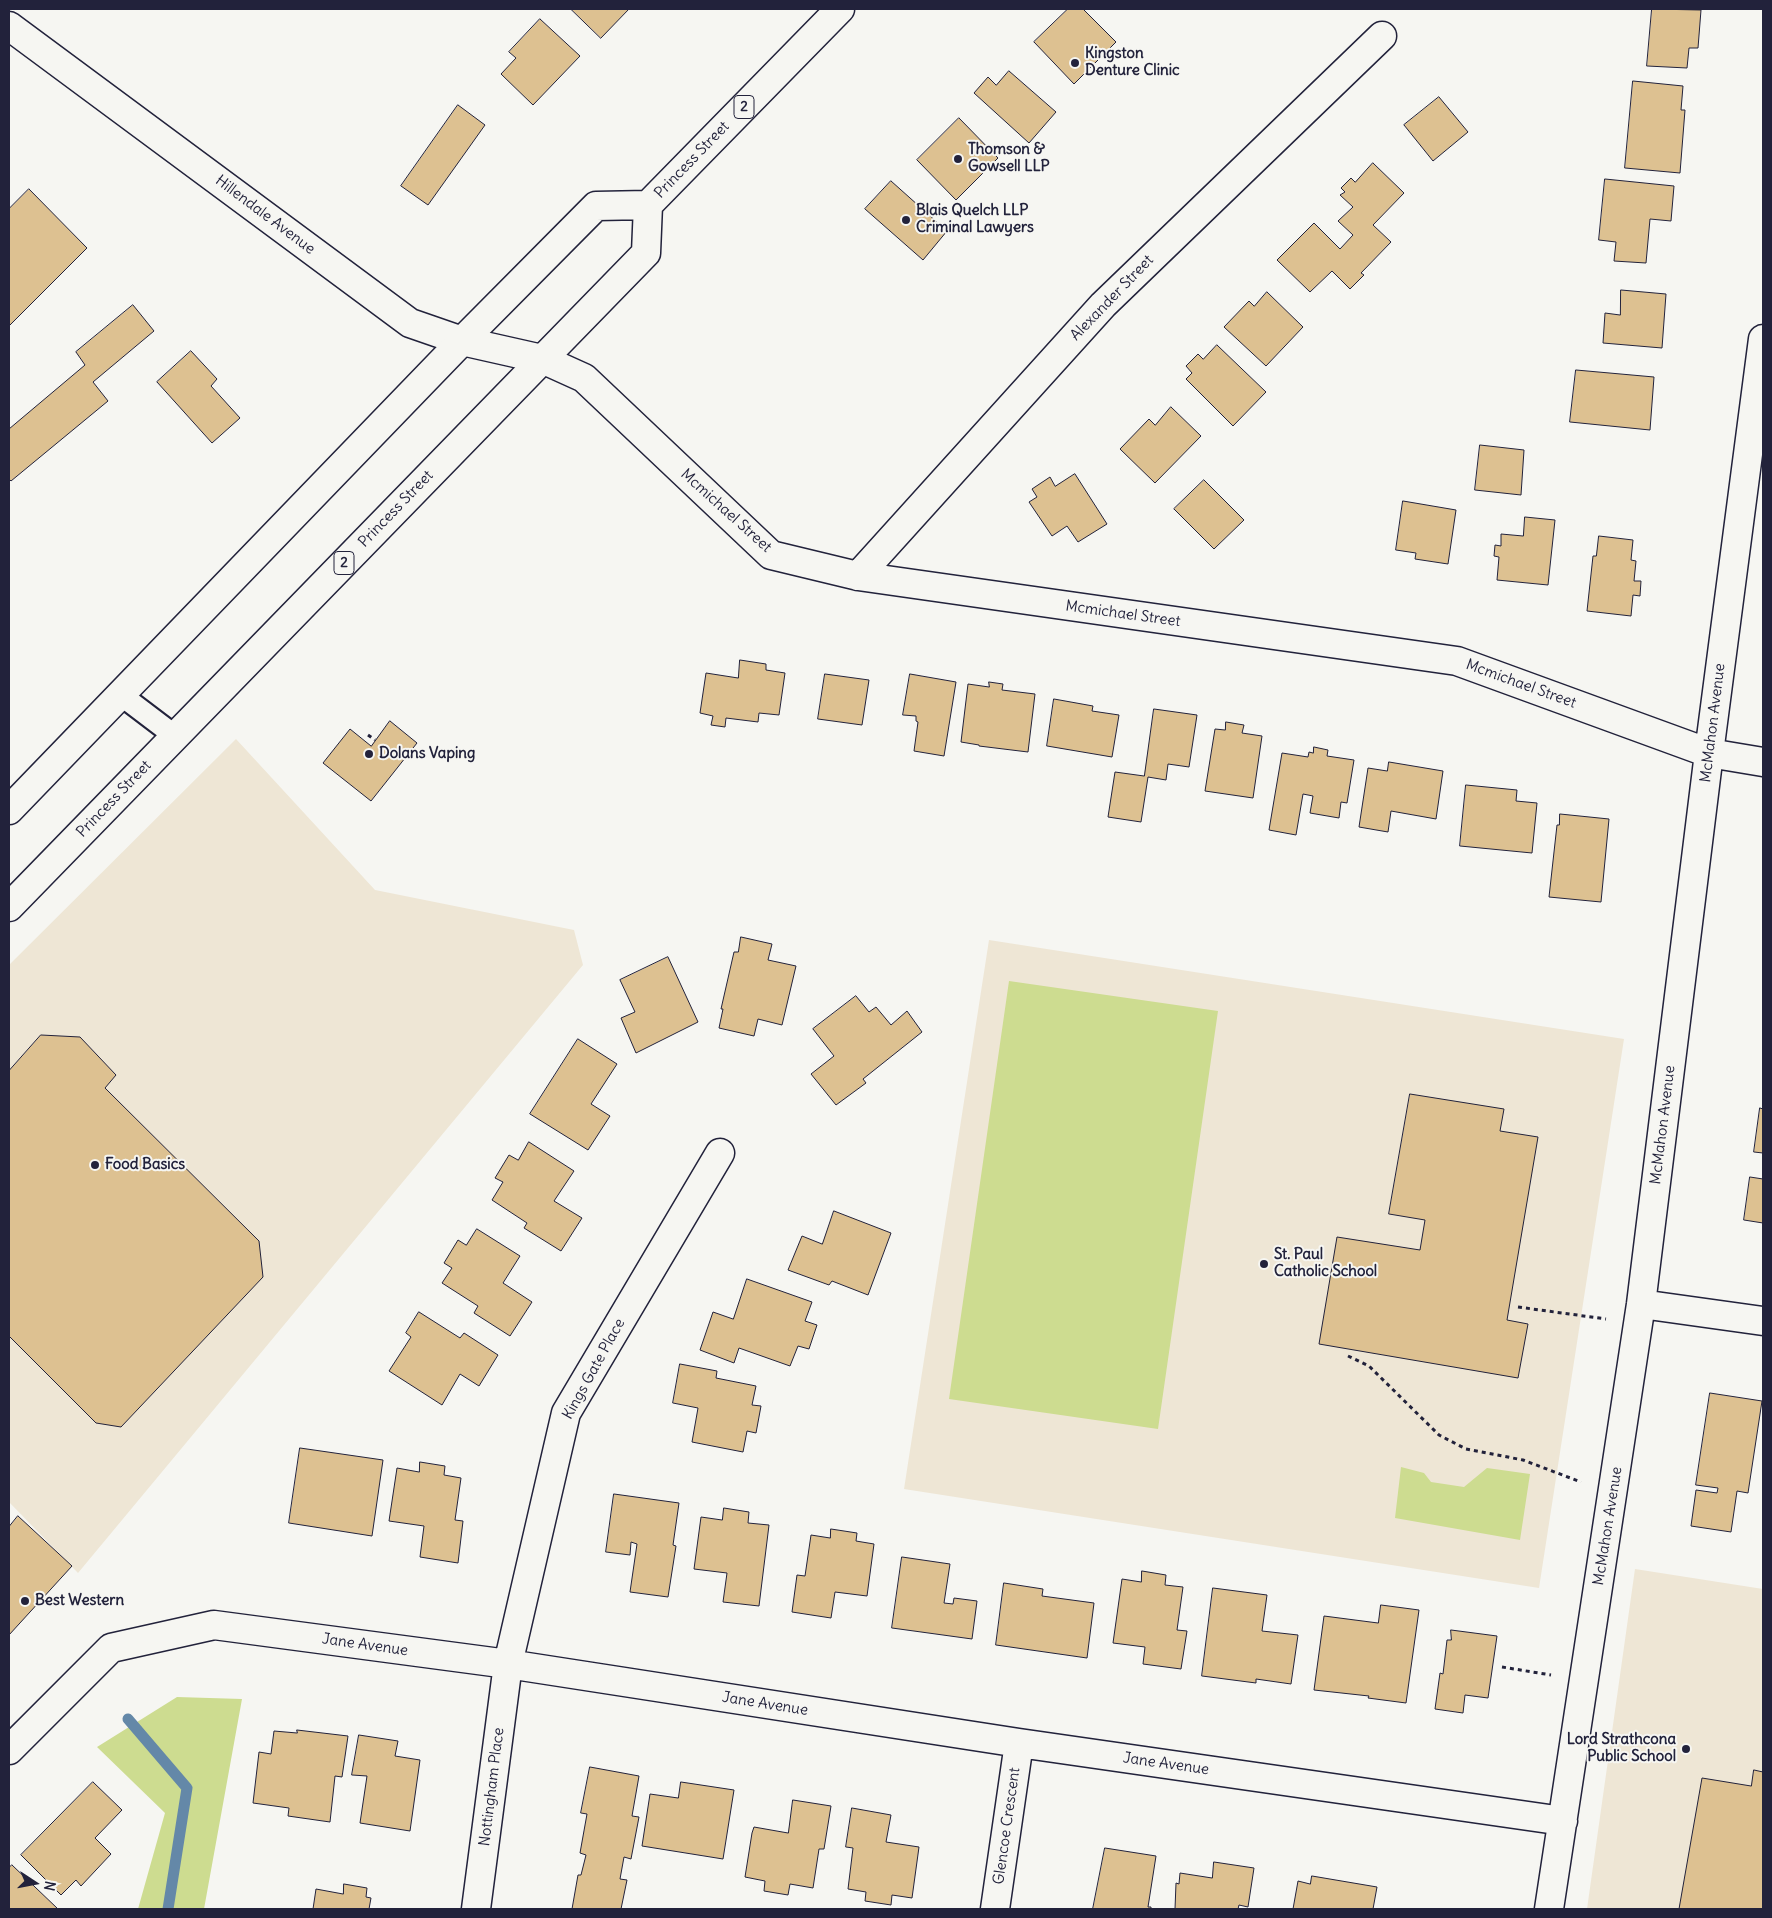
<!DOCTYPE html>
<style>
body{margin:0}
#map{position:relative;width:1772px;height:1918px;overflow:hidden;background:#f6f6f2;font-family:Delius,sans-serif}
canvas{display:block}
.frame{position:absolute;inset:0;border:10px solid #22223b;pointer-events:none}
.north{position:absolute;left:10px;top:1858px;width:50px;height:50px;-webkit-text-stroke:4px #f6f6f2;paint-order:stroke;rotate:101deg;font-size:14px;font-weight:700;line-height:20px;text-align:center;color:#22223b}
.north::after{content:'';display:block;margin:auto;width:18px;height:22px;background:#22223b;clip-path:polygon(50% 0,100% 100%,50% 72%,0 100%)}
</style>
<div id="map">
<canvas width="1772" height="1918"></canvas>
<div class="frame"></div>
<div class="north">N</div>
</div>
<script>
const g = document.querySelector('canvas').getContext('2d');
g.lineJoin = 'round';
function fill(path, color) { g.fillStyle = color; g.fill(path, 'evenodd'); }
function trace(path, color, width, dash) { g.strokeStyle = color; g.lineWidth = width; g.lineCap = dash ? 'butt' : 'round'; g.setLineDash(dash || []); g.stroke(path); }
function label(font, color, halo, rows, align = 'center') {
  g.font = font + ' Delius,sans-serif'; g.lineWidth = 4; g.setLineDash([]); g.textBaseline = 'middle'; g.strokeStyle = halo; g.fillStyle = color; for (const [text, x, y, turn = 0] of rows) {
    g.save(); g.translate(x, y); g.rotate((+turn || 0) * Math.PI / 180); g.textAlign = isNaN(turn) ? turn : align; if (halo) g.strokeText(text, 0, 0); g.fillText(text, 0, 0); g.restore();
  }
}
fill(new Path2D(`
 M236,739L375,890L574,930L583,965L78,1573L9,1502V965Z
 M989,940L1624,1039L1539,1588L904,1489Z
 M1635,1569L1763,1589V1909H1587Z`), '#eee6d5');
fill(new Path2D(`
 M1009,981L1218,1011L1158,1429L949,1399Z
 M1401,1467L1424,1473L1431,1482L1464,1487L1487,1468L1530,1474L1520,1540L1395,1518Z
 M177,1697L242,1699L204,1909H138L165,1813L97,1747Z`), '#cddc90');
trace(new Path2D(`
 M128,1719L187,1788L168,1909`), '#6488a8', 11);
const building = new Path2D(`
 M571,9H629L601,38Z
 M1068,9H1083L1116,42L1074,84L1034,42Z
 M1652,9L1701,10L1698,48H1689L1687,68L1647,66Z
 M540,19L580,56L533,105L501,74L516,58L509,52Z
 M1009,71L1056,112L1029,143L974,93L988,77L996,85Z
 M1633,81L1683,86L1681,110H1685L1680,173L1625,168Z
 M1439,97L1468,132L1433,161L1404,125Z
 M458,105L485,125L428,205L401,186Z
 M959,118L998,158L956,200L917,160Z
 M1373,163L1404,193L1373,225L1391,242L1361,273L1364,275L1350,289L1332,271L1310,292L1277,260L1314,223L1340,249L1353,235L1338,221L1353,207L1340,195L1345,192L1341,188L1351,178L1355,182Z
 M1605,179L1674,186L1671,221L1650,219L1646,263L1614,261L1616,242L1599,240Z
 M891,181L947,231L923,260L865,209Z
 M29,189L87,248L9,326V209Z
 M1621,290L1666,294L1662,348L1603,343L1605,313L1620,315Z
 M1267,292L1303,327L1266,366L1224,327L1249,301L1254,306Z
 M133,305L154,331L93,382L108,401L11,481L9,479V429L85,365L76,352Z
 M1217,345L1266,392L1233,426L1186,379L1192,373L1186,366L1198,354L1203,359Z
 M191,351L217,379L211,386L240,418L212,443L157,382Z
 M1576,370L1654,377L1650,430L1570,422Z
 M1171,407L1201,436L1155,483L1120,449L1149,419L1155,425Z
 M1480,445L1524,450L1521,495L1475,490Z
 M1075,474L1107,524L1078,542L1067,526L1052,536L1029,502L1037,497L1032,489L1050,477L1055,486Z
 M1204,480L1244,520L1214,549L1174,509Z
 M1403,501L1456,510L1448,564L1415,559L1416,553L1396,550Z
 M1525,517L1555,520L1548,585L1497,580L1499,557L1494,556L1495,545L1501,546V534L1523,536Z
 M1599,536L1633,540L1631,560L1636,561L1634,581H1641L1640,596L1633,595L1631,616L1587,611L1593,556H1596Z
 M740,660L766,664V670L785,673L779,715L759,713L758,722L726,718L725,727L711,725L713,716L700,713L706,673L738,678Z
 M825,674L869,680L862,725L818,719Z
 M910,674L956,682L944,756L914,751L918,722L916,721V716L903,715Z
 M989,682L1003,684L1002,690L1035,694L1028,752L979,746V745L961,742L968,684L989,687Z
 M1054,699L1093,706L1092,711L1119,715L1112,757L1047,746Z
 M1154,709L1197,715L1189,767L1168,764L1166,780L1148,777L1141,822L1108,817L1115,772L1144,776Z
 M390,721L417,743L371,801L323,763L350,729L371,746Z
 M1226,722L1244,725L1242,733L1262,736L1253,798L1205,791L1215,729L1225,730Z
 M1314,747L1328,750L1327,756L1354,760L1347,803L1341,802L1339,818L1310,813L1313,796L1303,794L1296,835L1269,830L1282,753L1308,757L1309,752L1313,753Z
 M1389,762L1443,771L1436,819L1391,811L1388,832L1359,827L1368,768L1387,771Z
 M1466,785L1517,790L1516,801L1537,803L1532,853L1460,846Z
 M1560,814L1609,819L1601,902L1549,897L1557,825H1559Z
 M741,937L772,944L768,960L796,966L782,1025L758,1019L754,1036L719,1028L723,1009H721L734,952H738Z
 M668,957L698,1022L636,1053L621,1018L635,1012L620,980Z
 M856,996L869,1012L876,1007L891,1025L907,1011L922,1032L863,1079L866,1083L836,1105L811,1074L834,1056L813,1029Z
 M41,1035L80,1037L116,1075L105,1088L259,1241L263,1277L121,1427L96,1423L9,1336V1071Z
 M578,1039L617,1064L591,1104L610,1116L588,1150L530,1114Z
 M1410,1094L1504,1109L1500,1131L1538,1137L1507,1320L1528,1324L1518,1378L1319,1344L1337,1237L1420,1250L1425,1220L1389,1214Z
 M1760,1108L1763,1109V1153L1754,1152Z
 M529,1142L574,1171L554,1201L582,1218L561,1251L524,1228L527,1223L492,1200L503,1182L495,1178L509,1155L518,1160Z
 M1750,1177L1763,1179V1223L1744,1220Z
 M834,1211L891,1233L868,1295L832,1281L829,1285L788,1270L802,1236L822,1244Z
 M477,1229L520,1256L503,1283L532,1302L510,1336L474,1313L478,1306L442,1283L452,1268L444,1263L458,1240L466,1245Z
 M747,1279L812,1302L805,1321L817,1325L809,1349L798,1346L790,1366L739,1348L734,1363L700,1350L713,1312L733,1319Z
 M419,1312L460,1338L464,1333L498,1355L479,1386L460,1374L442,1405L389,1371L411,1337L406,1333Z
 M680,1364L717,1371L716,1378L756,1386L752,1405L761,1406L756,1433L747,1431L743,1452L692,1442L698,1408L673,1403Z
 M1710,1393L1762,1401L1748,1493L1737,1491L1731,1532L1691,1526L1696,1490L1717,1493L1718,1488L1696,1485Z
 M300,1448L383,1460L372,1536L289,1523Z
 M420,1462L445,1466L444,1475L461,1478L455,1520L463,1521L458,1563L420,1557L424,1526L389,1521L397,1468L419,1472Z
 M614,1494L679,1503L673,1545L676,1546L668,1597L630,1592L637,1544L631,1542L630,1555L606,1552Z
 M724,1508L749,1512L748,1523L769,1525L759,1606L723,1602L727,1573L694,1569L701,1517L722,1520Z
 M18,1516L72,1566L9,1635V1527Z
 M831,1529L857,1533L856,1541L874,1544L867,1596L835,1592L831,1618L792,1612L797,1575L805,1576L811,1535L830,1538Z
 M902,1557L950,1564L944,1603L953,1604L954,1598L977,1601L972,1639L892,1628Z
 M1142,1571L1166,1575L1165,1585L1183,1587L1177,1630L1187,1631L1181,1669L1143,1664L1145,1647L1113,1643L1122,1579L1141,1582Z
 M1004,1583L1043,1589L1042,1596L1094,1603L1087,1658L996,1645Z
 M1213,1588L1267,1595L1262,1631L1298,1635L1291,1684L1256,1679V1683L1202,1676Z
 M1381,1605L1419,1610L1406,1703L1368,1698L1369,1696L1314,1690L1324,1616L1378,1623Z
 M1451,1630L1497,1636L1488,1698L1465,1695L1463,1713L1435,1709L1440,1673L1443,1674L1447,1640H1451Z
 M297,1730L348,1736L342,1777L335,1776L330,1822L288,1816L289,1808L253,1803L259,1752L271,1754L274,1731L297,1733Z
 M359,1735L398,1741L395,1756L420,1760L410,1831L360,1823L367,1776L352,1775Z
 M590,1767L639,1776L632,1816L639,1817L631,1859L624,1857L620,1879L627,1880L621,1909H572L578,1875H581L586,1855L580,1853L587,1814L581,1813Z
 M1754,1770L1763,1772V1909H1679L1702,1778L1751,1786Z
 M93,1782L122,1810L95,1838L111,1854L81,1886L76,1880L61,1895L21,1855Z
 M681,1782L734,1790L723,1859L642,1846L650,1794L678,1798Z
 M793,1800L831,1806L824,1849H819L813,1888L790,1884L788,1895L764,1891L765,1881L745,1877L752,1833L754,1827L788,1833Z
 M852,1808L891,1815L886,1842L919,1847L912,1898L892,1895L891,1905L865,1901L866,1892L848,1889L853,1848L846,1847Z
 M1105,1848L1156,1856L1148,1907H1151V1909H1093Z
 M1214,1862L1254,1868L1248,1907L1239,1905L1238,1909H1175L1176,1883L1179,1884L1180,1873L1212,1878Z
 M12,1865L58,1909H9V1868Z
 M1312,1876L1377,1887L1373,1909H1293L1298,1881L1310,1884Z
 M344,1884L367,1888L366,1897L371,1898L369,1909H313L316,1889L343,1894Z`);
fill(building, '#ddc191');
trace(building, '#22223b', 1);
const lane = new Path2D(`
 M121,695L175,736`);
const street = new Path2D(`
 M9,26L410,323L462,341L542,359L584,378L771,555L858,576L1457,661L1709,753L1763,762
 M858,576L1103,305L1382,36
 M1641,1304L1763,1321
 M9,1750L111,1648L214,1625L508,1664L1019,1743L1563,1821
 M476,1909L508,1664L566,1413L720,1153
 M995,1909L1019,1743
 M1549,1909L1641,1304L1709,753L1763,339`);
const primary = new Path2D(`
 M9,810L462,341L596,206L648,205
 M9,907L646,253L648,205L840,9`);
trace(lane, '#22223b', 25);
trace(street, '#22223b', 31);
trace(primary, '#22223b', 31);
trace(new Path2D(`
 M368,735L375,740
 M1518,1307L1606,1319
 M1348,1356L1369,1366L1439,1435L1466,1449L1523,1460L1581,1482
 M1502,1667L1551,1675`), '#22223b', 3, [4, 4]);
trace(lane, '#f6f6f2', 21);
trace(street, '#f6f6f2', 28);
trace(primary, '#f6f6f2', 28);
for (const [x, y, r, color] of [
 [1075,63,5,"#22223b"],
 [958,159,5,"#22223b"],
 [906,220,5,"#22223b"],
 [369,754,5,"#22223b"],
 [95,1165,5,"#22223b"],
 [1264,1264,5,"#22223b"],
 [25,1601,5,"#22223b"],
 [1686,1749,5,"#22223b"]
]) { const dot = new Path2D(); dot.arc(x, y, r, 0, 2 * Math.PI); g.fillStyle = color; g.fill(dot); trace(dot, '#f6f6f2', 2); }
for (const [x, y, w] of [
 [744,107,20],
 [344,563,20]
]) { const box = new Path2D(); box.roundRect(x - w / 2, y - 11.5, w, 23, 4); g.fillStyle = '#f6f6f2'; g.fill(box); trace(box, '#22223b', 1); }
label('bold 14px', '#22223b', null, [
 ["2",744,107],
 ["2",344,563]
]);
label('bold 15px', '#22223b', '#f6f6f2', [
 ["Kingston",1085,54],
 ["Denture Clinic",1085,71],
 ["Thomson &",968,150],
 ["Gowsell LLP",968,167],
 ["Blais Quelch LLP",916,211],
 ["Criminal Lawyers",916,228],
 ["Dolans Vaping",379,754],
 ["Food Basics",105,1165],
 ["St. Paul",1274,1255],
 ["Catholic School",1274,1272],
 ["Best Western",35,1601],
 ["Lord Strathcona",1676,1740,"right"],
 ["Public School",1676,1757,"right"]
], 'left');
label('15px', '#22223b', '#f6f6f2', [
 ["Princess Street",692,160,-46],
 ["Hillendale Avenue",265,215,37],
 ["Alexander Street",1112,298,-46],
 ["Princess Street",396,509,-46],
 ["Mcmichael Street",726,511,42],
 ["Mcmichael Street",1123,614,8],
 ["Mcmichael Street",1521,684,20],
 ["McMahon Avenue",1713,723,-83],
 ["Princess Street",114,799,-46],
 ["McMahon Avenue",1663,1125,-83],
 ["Kings Gate Place",594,1369,-61],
 ["McMahon Avenue",1608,1526,-81],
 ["Jane Avenue",365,1645,8],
 ["Jane Avenue",765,1704,9],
 ["Jane Avenue",1166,1764,8],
 ["Nottingham Place",492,1787,-83],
 ["Glencoe Crescent",1007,1826,-82]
]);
</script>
